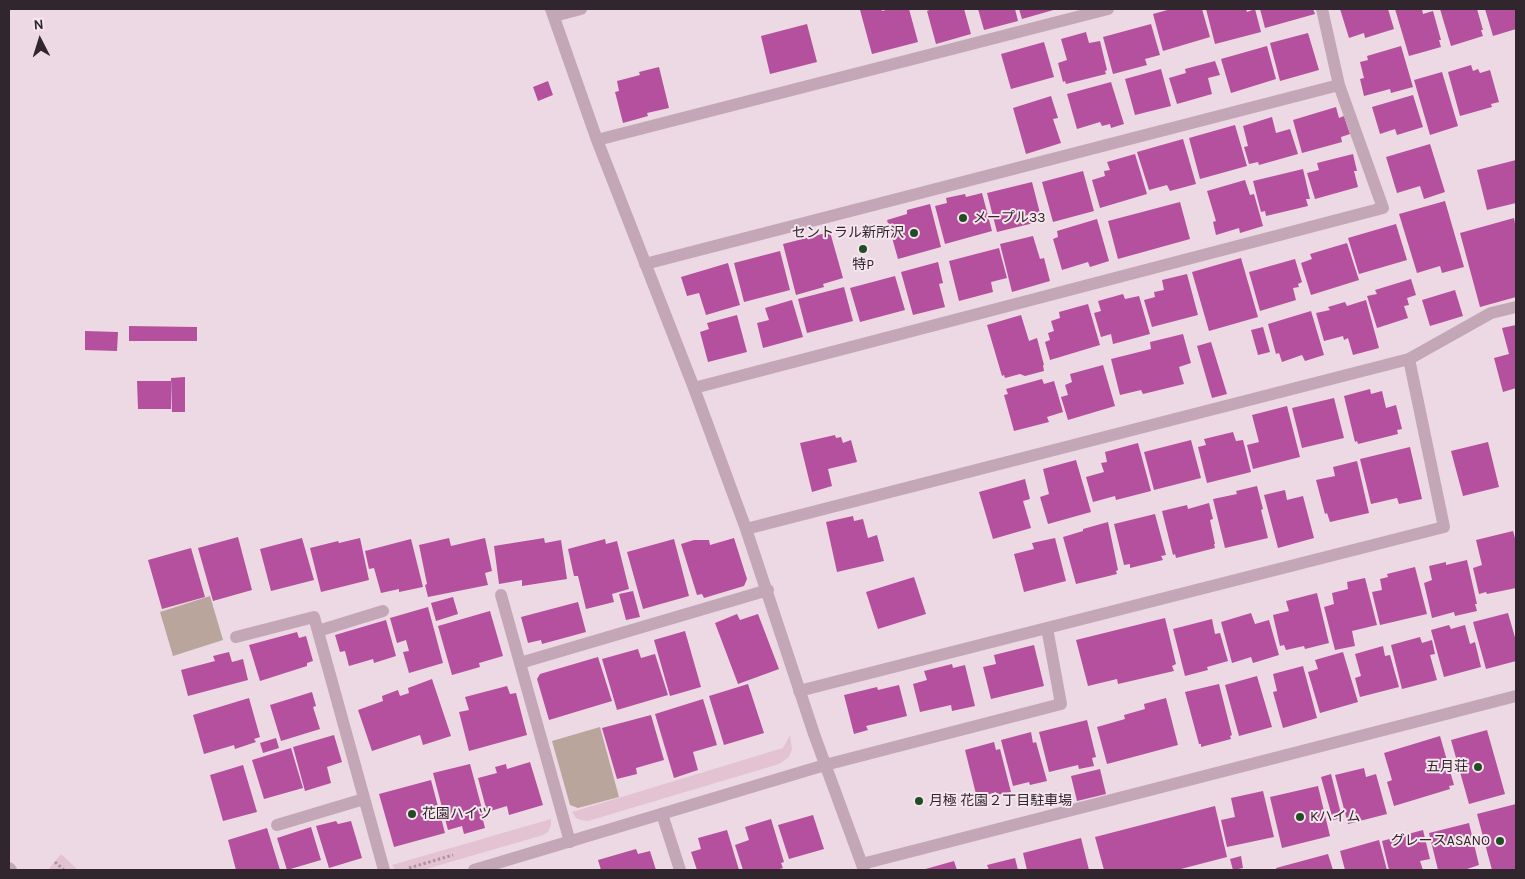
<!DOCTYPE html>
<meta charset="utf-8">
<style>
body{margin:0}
#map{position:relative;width:1525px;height:879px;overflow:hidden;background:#edd9e3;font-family:Karla,sans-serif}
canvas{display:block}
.frame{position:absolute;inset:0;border:10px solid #31262e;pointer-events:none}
.north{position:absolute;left:15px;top:15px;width:50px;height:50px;-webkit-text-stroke:4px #f5e5ed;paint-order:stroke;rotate:355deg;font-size:14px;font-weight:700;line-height:20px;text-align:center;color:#31262e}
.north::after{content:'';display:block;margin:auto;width:18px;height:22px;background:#31262e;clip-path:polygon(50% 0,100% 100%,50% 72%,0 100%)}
</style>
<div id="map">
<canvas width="1525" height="879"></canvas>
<div class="frame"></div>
<div class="north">N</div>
</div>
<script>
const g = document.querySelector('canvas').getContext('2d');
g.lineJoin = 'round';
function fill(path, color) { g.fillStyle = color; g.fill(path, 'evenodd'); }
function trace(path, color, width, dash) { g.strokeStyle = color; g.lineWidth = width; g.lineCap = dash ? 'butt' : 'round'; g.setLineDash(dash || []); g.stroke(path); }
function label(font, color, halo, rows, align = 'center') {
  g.font = font + ' Karla,"Noto Sans JP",sans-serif'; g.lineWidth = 4; g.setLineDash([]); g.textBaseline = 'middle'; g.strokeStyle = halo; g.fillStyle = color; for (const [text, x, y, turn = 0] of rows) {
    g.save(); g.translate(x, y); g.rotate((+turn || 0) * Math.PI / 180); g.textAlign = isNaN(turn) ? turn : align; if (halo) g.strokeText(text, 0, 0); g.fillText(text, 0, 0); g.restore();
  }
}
fill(new Path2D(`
 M210,596L223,640L173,656L160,612Z
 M600,727L619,797L578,808L570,805L552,741Z`), '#b9a59c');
fill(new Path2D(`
 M790,735L792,749L789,757L779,764L588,821L581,820L576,818L572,812L783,748Z
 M551,819V825L548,832L543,835L423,870H395L392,865Z
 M61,854L78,870H48Z`), '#e3c2d1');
fill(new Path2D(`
 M866,9H881L882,11L890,9H909L918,42L872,54L860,10Z
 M932,9H964L971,34L936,44L927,11Z
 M978,9H1015L1018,21L984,30Z
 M1019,9H1057L1022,19Z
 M1171,9H1202L1210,37L1163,51L1153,14Z
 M1206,9H1246L1247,12L1255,9L1261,32L1215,44Z
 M1260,9H1313L1315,14L1265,28Z
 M1340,9H1388L1394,29L1365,38L1364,33L1349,38Z
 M1395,9H1422L1423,14L1433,11L1441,40H1439L1441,47L1409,56Z
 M1440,9H1477L1483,30H1481L1483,36L1451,46Z
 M1485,9H1516V29L1493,36Z
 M807,24L817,62L770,74L761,36Z
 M1151,24L1160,55L1145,59L1147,65L1113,74L1103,37Z
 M1086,32L1089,43L1100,41L1107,70L1105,71L1106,74L1066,84L1065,81L1063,82L1058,63L1067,60L1061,39Z
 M1308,33L1319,70L1280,81L1270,43Z
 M1044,42L1054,77L1011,89L1001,54Z
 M1267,46L1276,79L1231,93L1221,59Z
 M1401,46L1413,87L1391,93L1390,89L1364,96L1360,79L1364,78L1360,62L1368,60L1367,56Z
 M1215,61L1220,75L1208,78L1212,94L1177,104L1169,78L1186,73L1185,69Z
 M1471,65L1473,71L1478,69L1480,73L1490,70L1499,102L1491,104L1492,107L1460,116L1448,72Z
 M659,67L669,108L647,113L648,116L623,123L615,92L619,91L617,81L640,75L639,72Z
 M1161,69L1171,106L1135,115L1125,79Z
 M1442,72L1458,126L1430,135L1414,80Z
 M548,81L553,95L538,101L533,87Z
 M1111,82L1124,124L1111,128L1110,124L1102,126L1100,122L1077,129L1067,94Z
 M1413,95L1423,127L1397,135L1395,129L1380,134L1372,107Z
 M1051,96L1058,118L1053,119L1061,143L1026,154L1013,108Z
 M1336,107L1339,118L1344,116L1350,134L1341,137L1342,142L1302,153L1293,120Z
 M1272,117L1276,133L1290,129L1298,154L1259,165L1258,162L1249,164L1244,147L1248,146L1243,126Z
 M1235,125L1247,166L1200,179L1189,138Z
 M1183,139L1196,184L1170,191L1167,185L1149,190L1137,152Z
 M1430,144L1445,192L1424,199L1420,186L1397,193L1386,157Z
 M1135,154L1147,194L1100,208L1092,180L1105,176L1104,171L1110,170L1107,162Z
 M1353,154L1357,171H1354L1358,187L1315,199L1307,173L1319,170L1317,163Z
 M1516,160V203L1487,210L1477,170Z
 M1303,169L1310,199H1306L1308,206L1266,216L1265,211L1261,212L1253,181Z
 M1083,171L1094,211L1053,222L1042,182Z
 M1245,180L1250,195L1254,194L1263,226L1240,233L1239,228L1216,235L1213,222L1216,221L1207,191Z
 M1032,182L1042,221L997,232L987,193Z
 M982,193L992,231L945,244L935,206L947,203L946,198L965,194L966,197Z
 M1445,201L1464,267L1442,273L1440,266L1417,273L1399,214Z
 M1180,202L1190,239L1118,259L1108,221Z
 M930,204L941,247L898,259L887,220L907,214V210Z
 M1514,218L1516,228V297L1480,307L1460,233Z
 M1097,219L1109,261L1090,267L1088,262L1062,270L1053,239L1058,237L1057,231Z
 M1396,224L1407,260L1359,274L1348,238Z
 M830,232L843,278L823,284L824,287L796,295L783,244Z
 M1033,236L1040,259L1044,258L1050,281L1012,292L1000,244Z
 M1347,243L1359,280L1311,295L1301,263L1312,259L1310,254Z
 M999,248L1007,278L991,282L993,292L959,301L949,261Z
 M780,251L790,290L744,302L734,263Z
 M1241,258L1258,317L1209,331L1192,272Z
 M1295,259L1302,282L1298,284L1299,287L1293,288L1296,300L1260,311L1249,272Z
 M938,262L943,283L939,284L945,307L913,315L901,272Z
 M728,263L740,305L706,315L699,293L687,296L681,277Z
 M1187,274L1198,315L1152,327L1144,300L1155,297L1154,292L1164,290L1162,280Z
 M895,276L905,310L860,322L850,288Z
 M1411,279L1416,295L1407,298L1409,305L1404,306L1408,318L1377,328L1367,296L1377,294L1375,290Z
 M844,287L853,321L807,333L798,299Z
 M1455,290L1463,316L1430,326L1422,300Z
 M1123,294L1125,299L1139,296L1150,334L1113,344L1111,334L1101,337L1094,313L1101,311L1098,301Z
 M792,300L803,337L763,348L757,323L769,320L765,308Z
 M1366,300L1379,348L1353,355L1348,338L1344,340L1343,336L1324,341L1316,313L1330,310L1328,307L1345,302L1347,306Z
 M1088,304L1100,345L1050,360L1045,342L1050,340L1048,333L1054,331L1051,321L1060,318L1059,312Z
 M1311,311L1324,355L1305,361L1302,355L1282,362L1279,353L1276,354L1268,324Z
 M737,315L747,352L708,362L700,332L709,329L707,323Z
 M1021,315L1029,341L1037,338L1044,365H1043L1044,371L1025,376L1020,374L1005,378L1004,375L1002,376L987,325Z
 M1516,325V388L1503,392L1494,358L1509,354L1502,328Z
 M129,326L197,327V341H129Z
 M1263,327L1270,352L1258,355L1251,330Z
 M85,331L118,332L117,351L85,350Z
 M1183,334L1191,363L1179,367L1184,384L1143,394L1141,390L1120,395L1111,359L1151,349L1150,342Z
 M1211,342L1227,394L1212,398L1197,346Z
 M1103,365L1115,406L1068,420L1061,397L1068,395L1065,385L1072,382L1070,374Z
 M185,377V412H172L171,378Z
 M1042,379L1044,384L1054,381L1063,412L1047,417L1049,422L1014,431L1004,395L1008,394L1006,389Z
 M137,381H171V409H138Z
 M1370,389L1371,394L1382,391L1386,408L1396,405L1402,429L1397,430L1398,434L1358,444L1357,441L1355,442L1344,396Z
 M1334,398L1344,438L1302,448L1292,408Z
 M1287,406L1300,457L1253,469L1247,445L1259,442L1252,415Z
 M1233,432L1236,441L1243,440L1251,472L1207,483L1198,447L1206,445L1204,439Z
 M835,435L836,438L841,437L843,443L851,440L857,462L828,469L832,486L812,492L800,443Z
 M1191,440L1201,478L1154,490L1144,452Z
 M1488,442L1499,487L1463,496L1451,451Z
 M1138,443L1151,491L1116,500L1115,496L1093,502L1086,477L1104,472L1101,463L1107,462L1105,452Z
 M1410,447L1422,499L1399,504L1397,498L1371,504L1360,459Z
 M1076,460L1091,512L1048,524L1040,497L1049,494L1043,469Z
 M1357,461L1369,513L1330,522L1327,513L1325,514L1316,480L1335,476L1333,467Z
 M1025,479L1030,499L1023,501L1031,528L993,539L979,492Z
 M1257,486L1263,509L1261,510L1268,538L1225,548L1213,499L1237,494L1236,491Z
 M1285,490L1287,500L1303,496L1314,538L1278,548L1264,495Z
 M1209,503L1213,519L1210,520L1215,544H1214L1215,548L1176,558L1175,554L1173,555L1162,511L1187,505L1188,509Z
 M1155,514L1166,555L1161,556L1163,560L1130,568V564L1124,565L1114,524Z
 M853,516L854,521L863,519L868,538L877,535L884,561L837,572L826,522Z
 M1108,522L1118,570L1116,571L1117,574L1076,584L1063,537L1083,531V529Z
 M1513,531L1516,542V588L1487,594L1486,592L1479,594L1473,568L1482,565L1476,540Z
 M238,537L252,590L213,601L198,548Z
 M302,538L314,580L271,591L260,549Z
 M360,538L369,580L321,592L310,548L338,541L339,543Z
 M449,538L451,546L485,538L492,571L485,573L488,585L428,597L425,585L427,584L419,545Z
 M544,538L545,543L561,540L567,579L522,586V580L499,584L494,546Z
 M734,538L747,579L744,586L704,598L702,594L697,595L681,544L694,540H709L710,545Z
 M1055,538L1066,581L1024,592L1014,554L1034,549L1032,543Z
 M411,539L423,587L399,592V589L381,593L374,568L369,569L365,551Z
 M605,539L606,544L617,541L629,589L612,594L614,602L586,609L578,576H574L568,549Z
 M674,539L689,596L643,609L627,552Z
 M191,548L205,597L162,609L148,560Z
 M1467,560L1477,604H1475L1477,611L1455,616L1454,612L1432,618L1424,583L1432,580L1429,566L1446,562V565Z
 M1415,567L1427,614L1380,625L1372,592L1382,590L1380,579L1388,577L1387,574Z
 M914,577L926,614L878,629L866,592Z
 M1365,578L1377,625L1352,631L1355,646L1335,650L1324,607L1334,604L1332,593L1348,589L1347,582Z
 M633,591L640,617L626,620L619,594Z
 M1317,593L1329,643L1305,649L1304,646L1286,650L1284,645L1280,646L1273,615L1289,611L1286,601Z
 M453,597L458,614L436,621L431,603Z
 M578,602L586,632L542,644L541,640L528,643L521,617Z
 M428,607L443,663L409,673L403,652L409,651L406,640L397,643L390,618Z
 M490,611L503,656L479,663L480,667L452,675L438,626Z
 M1251,613L1255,624L1269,620L1279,655L1253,663L1251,657L1232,663L1221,622Z
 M1508,613L1516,641V661L1486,669L1473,622Z
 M737,614L740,620L758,614L779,669L738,684L715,623Z
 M1165,618L1176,664L1172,666L1174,671L1118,684L1117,679L1088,686L1076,640Z
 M1212,619L1215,634L1220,633L1228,661L1207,667L1208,670L1185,676L1173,629Z
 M386,620L396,656L374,663L373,659L349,666L345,651L340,652L335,635Z
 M1449,625L1451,629L1465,625L1470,644L1475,642L1481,667L1444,677L1431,630Z
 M685,631L701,687L670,696L654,640Z
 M297,632L299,638L306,636L313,661L307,663V666L260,681L249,645Z
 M1420,637L1422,643L1432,640L1435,654L1430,655L1437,680L1402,689L1391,645Z
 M1034,645L1044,686L991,699L983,667L996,664L994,655Z
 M1383,646L1385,656L1390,655L1399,687L1360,697L1355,678L1361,676L1355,654Z
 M638,649L641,658L655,654L668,695L617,710L602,659Z
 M229,652L232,662L243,659L248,680L188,696L181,670L215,661L213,656Z
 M1343,652L1358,702L1320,713L1308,672L1318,669L1315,660Z
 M598,657L612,701L549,720L537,679L540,674Z
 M952,664L953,668L965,665L975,706L952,711L951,705L920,712L913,684L927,680L924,671Z
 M1303,666L1317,718L1283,728L1273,692L1277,691L1273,674Z
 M1257,676L1272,727L1239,736L1225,685Z
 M432,679L451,736L423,745L420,735L372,751L358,710L383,701L382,696L398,690L400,696L409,693L408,688Z
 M748,684L764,733L724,745L709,696Z
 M1219,684L1232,735L1230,736L1231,739L1201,747V744H1199L1185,692Z
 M899,685L907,716L866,726L868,730L854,734L844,695L877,687L878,690Z
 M507,686L510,694L516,693L527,735L469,751L459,712L469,710L465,697Z
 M312,692L316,706L313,707L320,729L281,741L270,705Z
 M249,698L260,737L254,739L256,742L235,749L234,745L204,754L193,715Z
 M1166,698L1178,745L1107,764L1097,727L1125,719L1124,715L1145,709L1144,704Z
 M703,699L717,745L693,752L698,770L674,778L655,714Z
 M651,715L664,760L636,768L637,774L617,779L602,728Z
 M1087,720L1096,757L1092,758L1094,766L1079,769L1078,765L1049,772L1039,732Z
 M1487,730L1505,794L1469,804L1451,740Z
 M1031,732L1033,743L1036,742L1047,781L1030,785L1029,782L1013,786L1001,740Z
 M334,735L342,762L327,767L331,783L305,791L293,747Z
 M1440,736L1454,785L1449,786L1450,789L1394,806L1387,782L1392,780L1384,753Z
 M276,738L279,748L263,753L260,743Z
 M994,742L996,750L1000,749L1011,792L997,795L996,792L977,798L965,750Z
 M291,748L303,788L264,799L252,760Z
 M530,762L543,805L509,815L507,806L487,812L478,778L497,773L495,767L506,764L507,769Z
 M470,764L485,820H483L485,828L464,834L462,826L448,830L433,773Z
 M243,765L257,812L223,821L210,775Z
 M1364,768L1366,777L1376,774L1387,814L1348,824L1335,775Z
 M1100,769L1106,794L1077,801L1071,776Z
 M1331,774L1342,818L1333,820L1321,777Z
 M431,780L445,833L394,847L379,794Z
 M1318,786L1330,836L1282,848L1270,797Z
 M1263,791L1274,837L1227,847L1221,820L1235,817L1231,798Z
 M1516,804V869L1492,870L1477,814Z
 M1215,806L1227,857L1177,870H1104L1095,837Z
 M813,815L824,849L789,859L778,825Z
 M771,819L784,862L781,863L783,868L776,870H743L735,845L749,840L745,827Z
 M336,821L338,824L351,821L362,858L329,868L316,826Z
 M1469,823L1479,865L1464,870H1438L1429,833Z
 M311,827L321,860L287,870L277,838Z
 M267,828L280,870H236L228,840Z
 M727,830L739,870H697L691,852L701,849L698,838Z
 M1423,830L1430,859L1420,861L1423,870H1389L1382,841Z
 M1081,838L1089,870H1027L1023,853Z
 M1379,840L1387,870H1345L1340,851Z
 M636,849L638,854L650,851L656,870H601L598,860Z
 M1328,854L1333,870H1277L1276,868Z
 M1241,856L1243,868L1233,870L1230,859Z
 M1015,858L1018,870H989L987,865Z
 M954,861L957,870H922Z`), '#b4509d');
trace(new Path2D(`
 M55,862L64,870
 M409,868L453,855`), '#ae92a2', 3, [2.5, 2.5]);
trace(new Path2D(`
 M551,9L597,140L694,388L746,529L814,734L864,870
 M554,16L581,9
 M597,140L1108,9
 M645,264L1339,85
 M694,388L1383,208L1339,85L1322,9
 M746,529L1409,359L1491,313L1516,307
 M501,595L570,842
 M318,631L383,611
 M236,637L314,617L384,870
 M520,663L768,590
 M799,691L1444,527L1409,359
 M662,814L680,870
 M277,825L364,799
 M862,864L1516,696
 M9,868L11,870
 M474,870L825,765L1061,704L1047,628`), '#c3a7b7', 12);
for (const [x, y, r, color] of [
 [963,218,5,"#224c24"],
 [914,233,5,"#224c24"],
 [863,249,5,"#224c24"],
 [1478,767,5,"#224c24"],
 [919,801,5,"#224c24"],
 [412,814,5,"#224c24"],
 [1300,817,5,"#224c24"],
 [1500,841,5,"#224c24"]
]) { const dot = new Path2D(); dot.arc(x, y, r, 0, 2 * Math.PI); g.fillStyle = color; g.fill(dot); trace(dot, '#f5e5ed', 2); }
label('14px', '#31262e', '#f5e5ed', [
 ["メープル33",973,218],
 ["セントラル新所沢",904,233,"right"],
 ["特P",863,265,"center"],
 ["五月荘",1468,767,"right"],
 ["月極 花園２丁目駐車場",929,801],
 ["花園ハイツ",422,814],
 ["Kハイム",1310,817],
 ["グレースASANO",1490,841,"right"]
], 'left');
</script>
